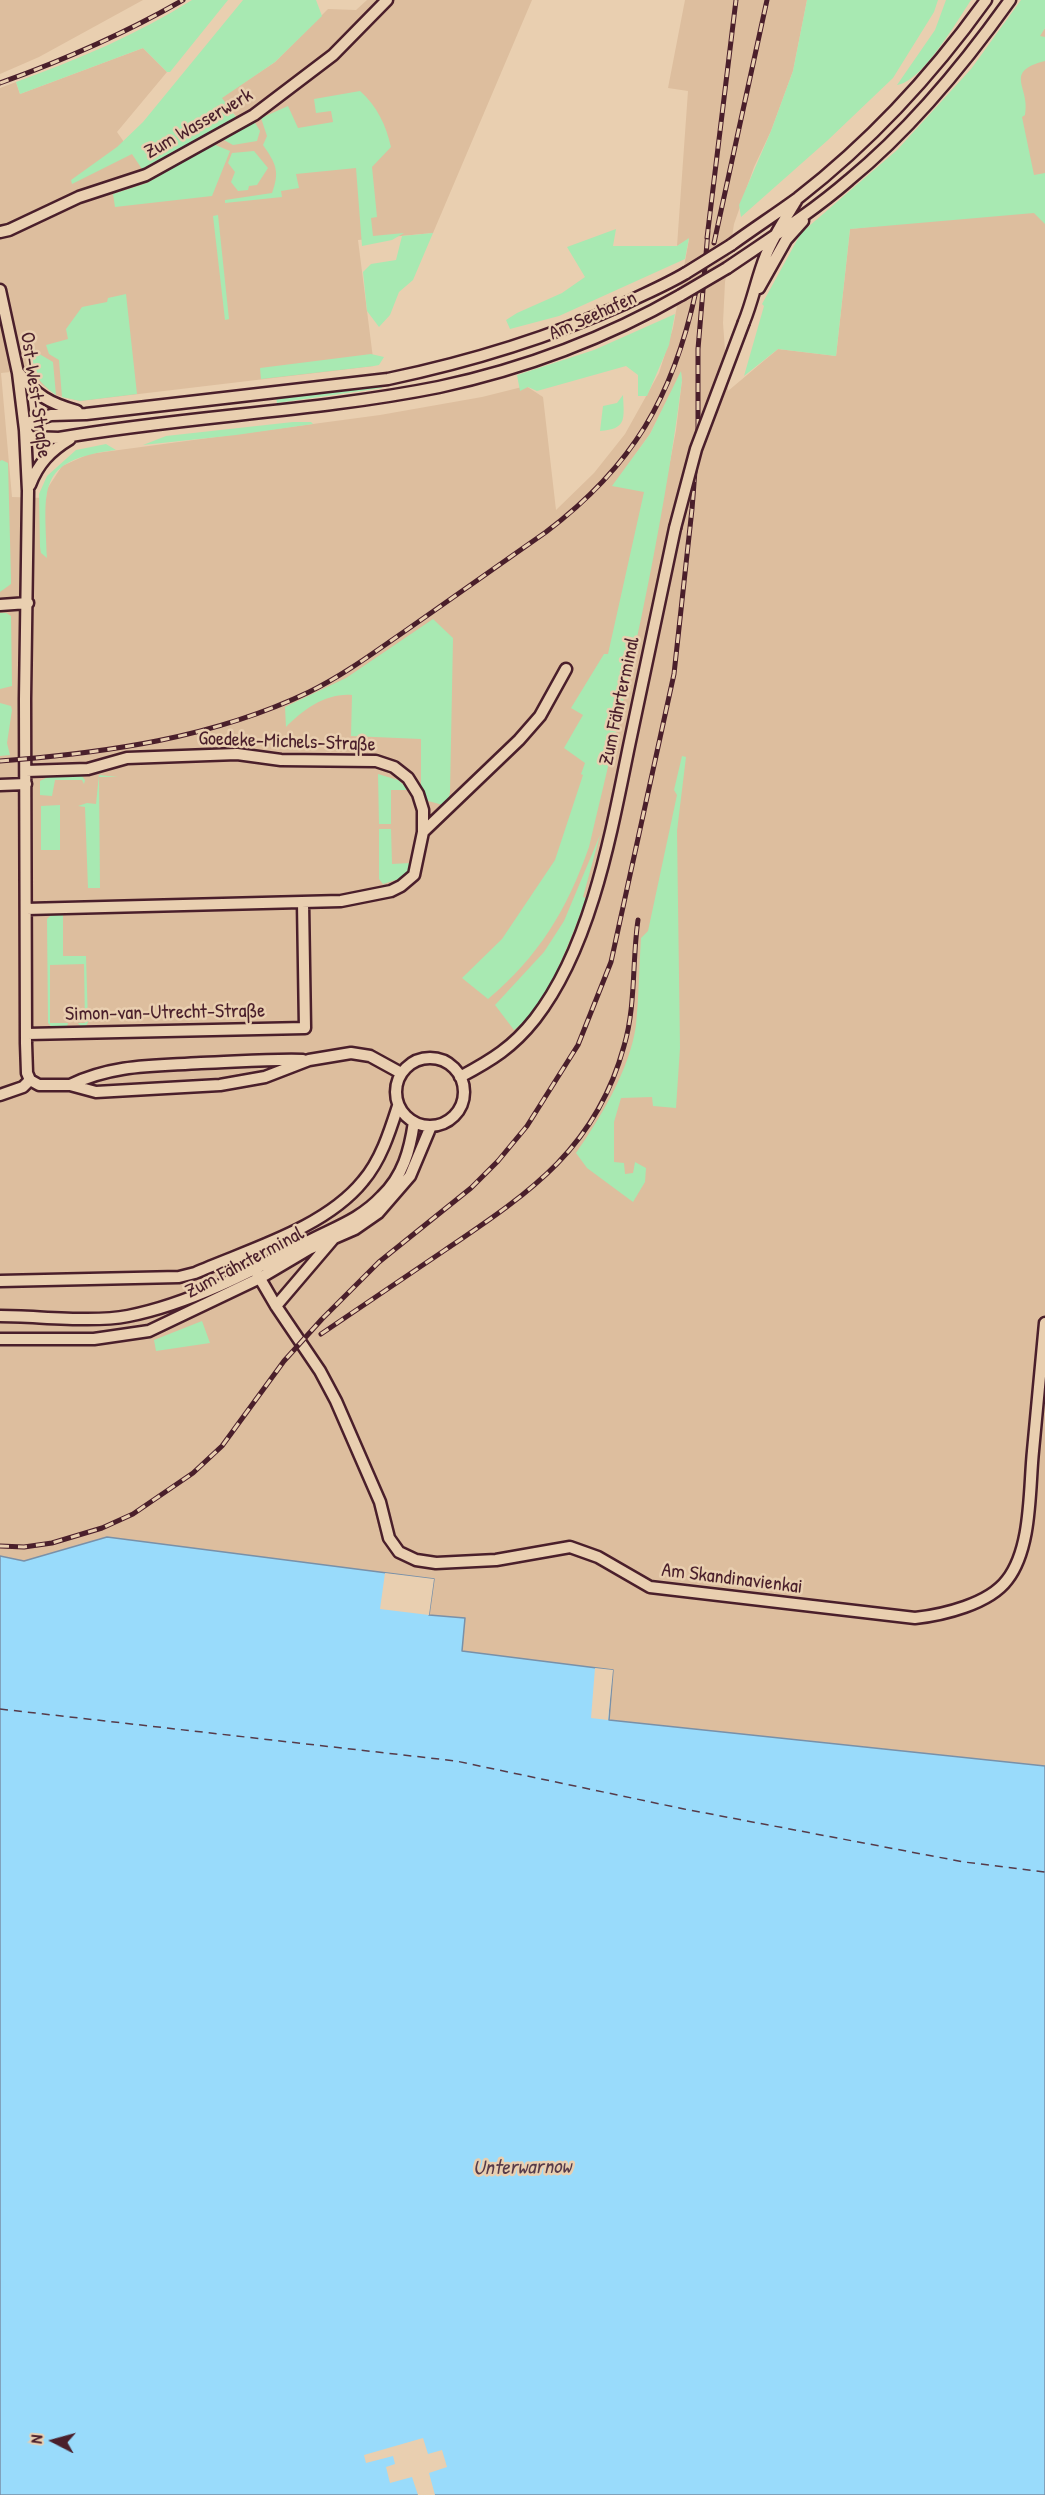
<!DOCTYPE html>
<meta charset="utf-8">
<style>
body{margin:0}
#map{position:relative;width:1045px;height:2495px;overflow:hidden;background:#e9cfb0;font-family:"Patrick Hand",sans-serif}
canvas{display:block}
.north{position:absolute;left:24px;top:2411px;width:60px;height:60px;-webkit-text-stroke:4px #e9cfb0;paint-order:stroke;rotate:276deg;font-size:16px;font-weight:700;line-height:24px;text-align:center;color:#4a1f2b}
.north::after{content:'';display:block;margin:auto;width:21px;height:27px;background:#4a1f2b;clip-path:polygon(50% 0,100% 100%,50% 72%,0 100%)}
</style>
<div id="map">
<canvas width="1045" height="2495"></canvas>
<div class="north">N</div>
</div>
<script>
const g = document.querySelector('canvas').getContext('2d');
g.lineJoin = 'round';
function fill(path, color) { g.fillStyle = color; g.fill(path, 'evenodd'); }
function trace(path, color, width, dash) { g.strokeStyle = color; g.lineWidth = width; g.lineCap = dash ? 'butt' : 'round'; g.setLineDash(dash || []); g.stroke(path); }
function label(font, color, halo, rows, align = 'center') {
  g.font = font + ' "Patrick Hand",sans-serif'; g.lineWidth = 5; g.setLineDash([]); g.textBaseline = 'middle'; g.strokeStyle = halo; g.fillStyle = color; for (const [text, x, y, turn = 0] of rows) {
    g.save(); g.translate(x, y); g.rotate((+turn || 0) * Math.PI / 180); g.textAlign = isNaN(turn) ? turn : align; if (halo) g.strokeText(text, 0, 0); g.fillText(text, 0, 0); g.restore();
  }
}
fill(new Path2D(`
 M0,0H143L39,57L0,74Z
 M367,0H532L433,233L358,240L374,366L80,401L56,395L41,384L30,370L1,373L12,497L46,498L47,489L62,466L89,454L380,415L482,397L526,386L543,397L556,510L594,473L625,434L659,373L673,328L689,239L677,246L688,91L668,88L685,0H807L793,71L771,131L754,167L734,224L725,282L723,323L728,391L778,349L836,356L850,229L916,222L1010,76L1045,28V1766L591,1718L595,1668L462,1651L429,1615L107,1537L24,1561L0,1556V88L16,82L20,94L143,48L167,72L117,132L143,169L236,116L221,98L275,62L328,9L356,10ZM681,373L682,380L676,430L665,488L613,486L650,434Z`), '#ddbe9e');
fill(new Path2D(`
 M192,0H228L170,72H167L143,48L20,94L16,82C77,60 136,35 192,0Z
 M243,0H316L322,16L275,62L222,98L236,117L142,169L132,154L72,184L71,180L117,147L143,122Z
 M807,0H938L934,12L893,78L828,140L741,217L739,205L771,131L793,71Z
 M946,0H971C957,21 922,82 897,85L935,30Z
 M1021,0H1045V28L1040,36L1045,37V61C1002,72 1031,87 1025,115L1022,117L1034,175L1045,173V224L1034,213L850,229L836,356L778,349L744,376L764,306L762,304L801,233L897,150L971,69Z
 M360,91C377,106 386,125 391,147L372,167L377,217L371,218L373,236L404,233L392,240L362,246L356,168L296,174L299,188L281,191L282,197L225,203V200L272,193C280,171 276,164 263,145L267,136L261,118L288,106L298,128L333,122L331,111L316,113L314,99Z
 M254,121L260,131L257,141L233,145L224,140Z
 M213,144L230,151L212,196L115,207L113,194L147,183Z
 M254,151L268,168L257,185L249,186L248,190L238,191L231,182L235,172L228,163L232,153Z
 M218,215L229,319L225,320L213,216Z
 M616,229L613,246H677L689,238L685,259L559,316L510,329L506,320L517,313L562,293L585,277L567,247Z
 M433,233L413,280L399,292L390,315L379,327L367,311L363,272L371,264L396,260L402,236Z
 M126,294L137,394L80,401L62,397L59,360L49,354L46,345L68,339L66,329L82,307L107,302L108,298Z
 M675,314L669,345L647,396H638V375L626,366L537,391L528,387L520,391L517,375L594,350Z
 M34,346L36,352L53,362L56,395C38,382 30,370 24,349Z
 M371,354L384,357L379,365L374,366L261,379L260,368Z
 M681,371L682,380C662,537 626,693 589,847C567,910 539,956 488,999L462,978L502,939L555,860L583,775L581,774L585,763L564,748L583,715L571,708L604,654H608L644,492L612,486L650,434Z
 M382,383V388L277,403L276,397Z
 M623,395C624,419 627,429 600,431L603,406L617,403Z
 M293,422H311L313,424L236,435L143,445L166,436Z
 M106,444L116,450C35,460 45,489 47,558L41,553L40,547L39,494L47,476L76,450Z
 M2,460L8,463L11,579V584L0,592V461Z
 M0,613H6L11,616L12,686L0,689Z
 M433,619L453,638L450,792L448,802L443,805L428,801L421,788V739L351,736L352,695C326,693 304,709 286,727L285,707L346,678Z
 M0,703L11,706L12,710L7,743L10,755L0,756Z
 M682,756L686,757L677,831L680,1048L676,1108L653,1106L652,1097L621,1098L614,1122V1162L624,1163L625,1174L633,1173L635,1162L646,1168L645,1182L633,1202L587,1168L576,1153C601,1117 630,1069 636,1025C639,996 639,967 641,938L648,931L677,795L674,790Z
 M378,774L398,780L409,790H391V824H379Z
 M81,775L85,780L84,784L82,780H55L52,796L40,795V781L50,776Z
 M99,775L118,777H99L100,888H88L85,807L78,806L87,803L96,804Z
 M60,805V850H41V806Z
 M379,829H391L392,864L410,863L408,876L383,884L379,879Z
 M600,835L583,897L586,898C572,936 547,1007 514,1030L495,1005L544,952L564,921Z
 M63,912V956H86L88,1022L84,1030L78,1023H85L84,964L50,965V1023H68L66,1029H54L48,1023L47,919L51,915Z
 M202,1321L210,1343L156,1351L154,1340Z`), '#a8e9b2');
const water = new Path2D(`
 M107,1537L434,1579L429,1615L465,1618L462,1651L613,1670L609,1720L1045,1766V2495H0V1556L24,1561Z`);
fill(water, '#99dbfb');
trace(water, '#7990a8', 1.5);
fill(new Path2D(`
 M385,1573L434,1579L429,1615L380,1609Z
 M595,1668L613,1670L608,1720L591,1718Z
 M423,2438L428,2454L442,2450L447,2467L429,2473L435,2495H418L412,2477L390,2483L386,2467L395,2464L393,2456L366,2463L364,2455Z`), '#e9cfb0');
trace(new Path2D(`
 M0,1709L456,1761L684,1809L964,1862L1045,1872`), '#563b4a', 1.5, [8, 6]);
const minor = new Path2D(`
 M0,232L9,230L79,197L146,175L254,115L333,55L387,0
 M731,245C753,229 776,214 798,198C870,142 933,74 986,0
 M727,268C768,240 811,213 849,180C911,129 963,66 1010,0
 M759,288L786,240L803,221
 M0,290L18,373L25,430L28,491L25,699L26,1043L27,1073L30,1080
 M744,322C753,300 757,277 766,255C774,235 785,219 796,201
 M19,373C37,396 49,403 77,411
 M25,430L30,422L51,415L86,414L388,379C469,362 548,338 624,304C644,294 666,285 686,273
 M25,430L30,437L59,438C185,416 314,412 439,387C523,369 606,338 681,295
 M30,485C38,464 50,451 70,439
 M0,605L28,603
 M26,771L88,769L127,758L237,754L281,760L376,761L394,767L408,778L418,794L423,810V832L414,875L401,886L391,891L341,901L26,909
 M0,785L26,784
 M423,832L519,740L540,716L566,669
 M27,1034L305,1028L303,903
 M396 1092a34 34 0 1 1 68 0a34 34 0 1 1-68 0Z
 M460,1077C492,1060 513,1047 535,1019C591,947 611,834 629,746C645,673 660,600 675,528
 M30,1080L39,1085H70L96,1092L220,1085L265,1077L309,1060L351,1053L370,1056L401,1073
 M70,1085C114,1064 154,1066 201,1063C235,1062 269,1059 303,1060
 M0,1095L23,1087L30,1080
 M255,1270L276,1306L320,1371L336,1401L380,1502L389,1538L399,1552L416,1560L436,1563L496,1560L570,1547L598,1557L650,1587L915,1618C943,1615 989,1604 1007,1580C1032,1548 1029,1490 1033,1451C1037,1408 1041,1366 1045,1323
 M0,1281L179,1277L195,1273C250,1249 325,1228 363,1181C381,1160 390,1131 398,1106
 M276,1306L334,1238
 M0,1316C37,1316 93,1323 128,1316C189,1304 250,1272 305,1243C333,1228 360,1220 382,1196C403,1176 410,1150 414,1122
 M0,1339H94L149,1331L260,1278L309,1249L355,1229L378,1213L410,1176L431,1126`);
trace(minor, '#4a1f2b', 15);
trace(minor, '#e9cfb0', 10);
const rail = new Path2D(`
 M0,83C64,60 124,34 183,0
 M707,238L736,0
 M714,243L767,0
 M0,761C105,753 213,738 309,692C344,675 376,651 408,629C454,597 500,564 546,532C633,466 673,397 696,291
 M321,1334C362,1306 404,1278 445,1250C529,1193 596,1149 624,1046C636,1006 632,961 638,920
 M0,1546L24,1547L52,1543L102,1528L133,1514L193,1473L222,1446L284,1361L322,1319L379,1262L471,1188L498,1161L527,1126L578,1045L611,962L674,674L692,509L698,432V349L708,231`);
trace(rail, '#4a1f2b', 5);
trace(rail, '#e9cfb0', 3, [9]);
const minorBridge = new Path2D(`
 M686,273L731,245
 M681,295L727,268
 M675,528L696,449L744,322`);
trace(minorBridge, '#4a1f2b', 15, []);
trace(minorBridge, '#e9cfb0', 10);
label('20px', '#4a1f2b', '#e9cfb0', [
 ["Zum Wasserwerk",199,124,-30],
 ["Am Seehafen",593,316,-24],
 ["Ost-West-Straße",35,395,82],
 ["Zum Fährterminal",620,701,-78],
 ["Goedeke-Michels-Straße",287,742,2],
 ["Simon-van-Utrecht-Straße",165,1013,-1],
 ["Zum Fährterminal",245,1263,-28],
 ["Am Skandinavienkai",732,1579,7]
]);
label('italic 21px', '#563b4a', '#e9cfb0', [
 ["Unterwarnow",522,2168,-1]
]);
</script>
